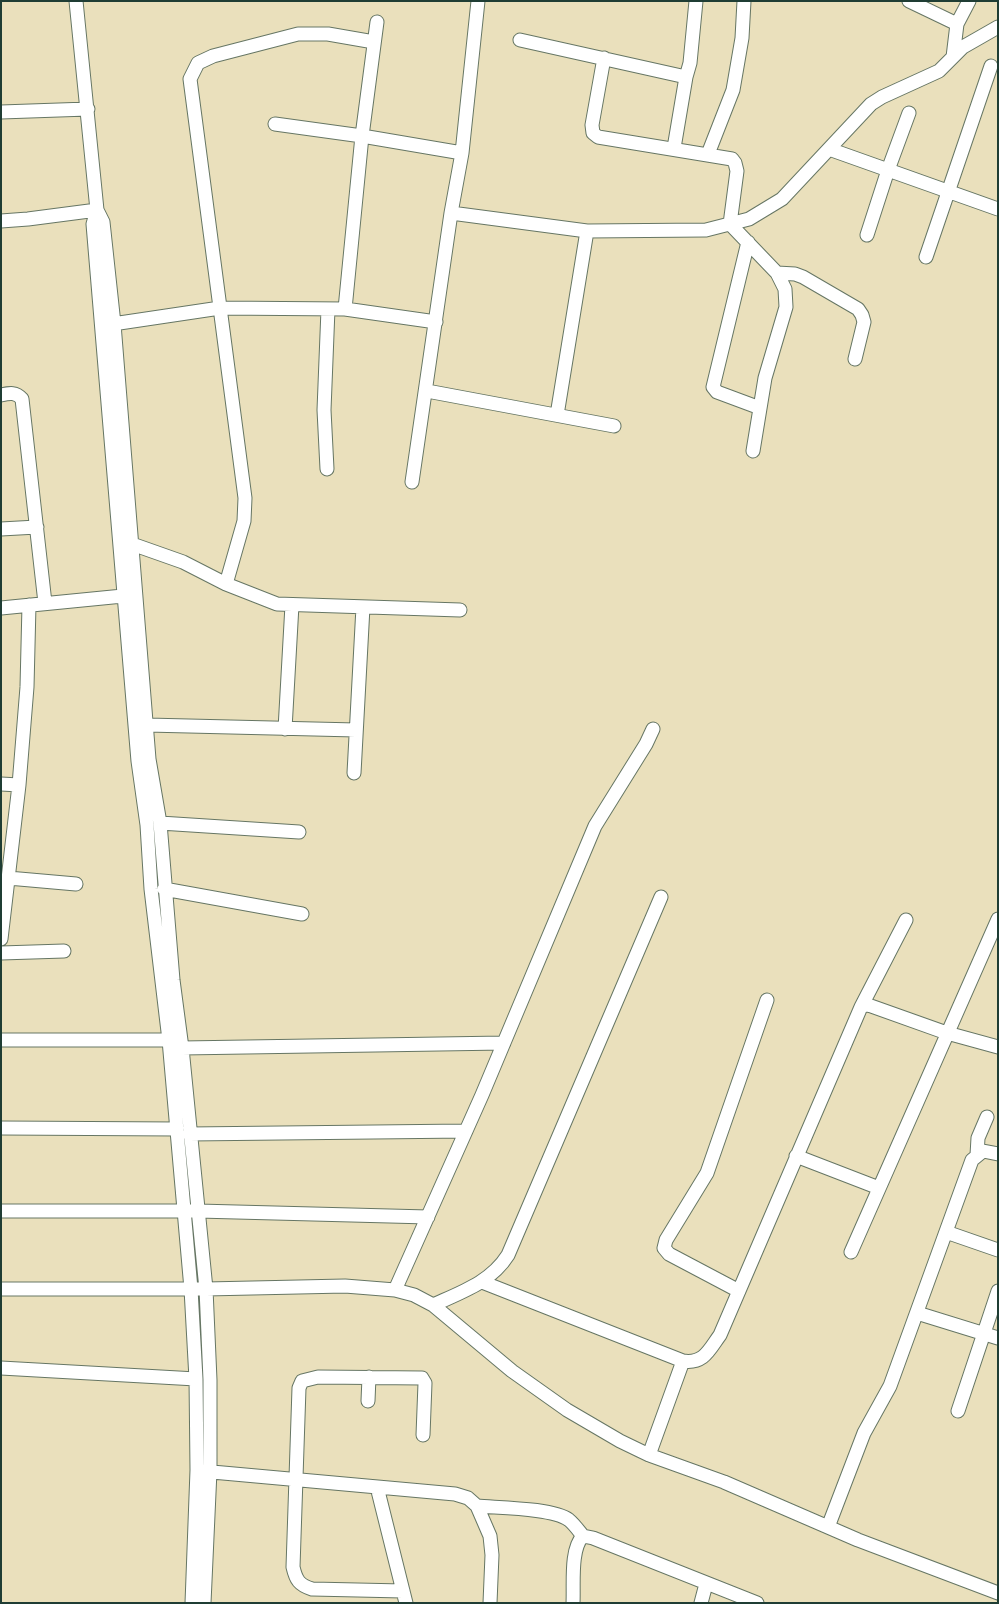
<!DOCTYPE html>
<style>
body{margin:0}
#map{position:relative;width:999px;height:1604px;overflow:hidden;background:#eae0bc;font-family:"Balsamiq Sans",sans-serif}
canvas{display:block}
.frame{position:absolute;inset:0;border:2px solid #1f3d34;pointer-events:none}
</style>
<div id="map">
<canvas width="999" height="1604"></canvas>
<div class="frame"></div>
</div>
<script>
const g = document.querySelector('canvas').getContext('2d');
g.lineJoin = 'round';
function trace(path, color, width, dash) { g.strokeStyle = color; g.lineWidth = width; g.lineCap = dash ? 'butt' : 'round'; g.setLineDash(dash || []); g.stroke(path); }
const minor = new Path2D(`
 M76,1L97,210L103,222L114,324L149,759L160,823L173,980L182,1048L206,1289L210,1380V1471L204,1603
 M909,1L957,24
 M520,40L686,77L690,63L696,1
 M953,57L957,24L969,1
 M604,58L592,125L593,133L598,137L732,159L735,163L737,171L730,224L777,273L785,289L786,307L765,378L753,451
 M1,112L88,109
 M275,124L362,136L462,153
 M674,148L686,77
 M829,149L998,209
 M708,154L733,90L742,38L744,1
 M97,210L93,224L138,761L147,825L151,889L169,1040L191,1289L196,1379L197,1470L192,1603
 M451,213L587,231L557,415
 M1,221L28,219L97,210
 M587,231L706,230L749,219L782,199L871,104L882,97L939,71L963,47L998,27
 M867,235L888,170L909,113
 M748,242L713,387L717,392L760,408
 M926,257L991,66
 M777,273L795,274L803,277L858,309L862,315L864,322L855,359
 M345,309L362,136L377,22
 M106,325L220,308L345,309L436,322
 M427,391L614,426
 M1,395C10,393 16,392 22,399L45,603
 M327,469L324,410L328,309
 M412,482L451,213L462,153L478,1
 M1,529L37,527
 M132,544L183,562L226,584L277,604L460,610
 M226,584L244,521L245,498L190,79L198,63L213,56L298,34H328L374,42
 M1,608L133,595
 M147,725L356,730
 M285,729L292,605
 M354,773L363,607
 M1,784L19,785
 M160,823L299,832
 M8,878L76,884
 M164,889L302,914
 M1,939L19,785L27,687L29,605
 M1,953L64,951
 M861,1007L906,920
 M1,1040H169L182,1048L504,1043
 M1,1128L177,1129
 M189,1134L466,1131
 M977,1155L978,1138L987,1117
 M796,1156L879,1188
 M1,1211H198L428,1217
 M946,1232L998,1250
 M851,1252L998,919
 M482,1282L683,1361C704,1364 709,1350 720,1335L861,1007L866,1005L871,1006L947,1033L998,1047
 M1,1289H206L345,1286L395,1290L414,1295L433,1305L512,1371L567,1410L620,1441L649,1455L724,1482L858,1540L998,1593
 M395,1290L482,1095L595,826L646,744L653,729
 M739,1291L669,1254L664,1248L666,1240L707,1173L767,1000
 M433,1305C462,1292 491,1282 508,1255L661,897
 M917,1313L998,1338
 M1,1368L196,1379
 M368,1401L369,1377
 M958,1411L998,1291
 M649,1455L683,1361
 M201,1471L455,1494L468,1498L477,1506L490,1536L492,1555L490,1603
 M377,1487L406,1603
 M477,1506C499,1508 553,1508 569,1520C574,1524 579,1531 583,1536
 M828,1527L864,1433L890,1386L972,1160L983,1151L998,1154
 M403,1591L312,1589C299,1585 296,1580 293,1567L299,1388L302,1381L318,1377L422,1378L425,1383L423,1435
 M573,1603C574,1584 570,1549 583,1536L593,1538L757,1603
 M701,1603L706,1584`);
trace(minor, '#667664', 15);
trace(minor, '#fff', 13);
</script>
